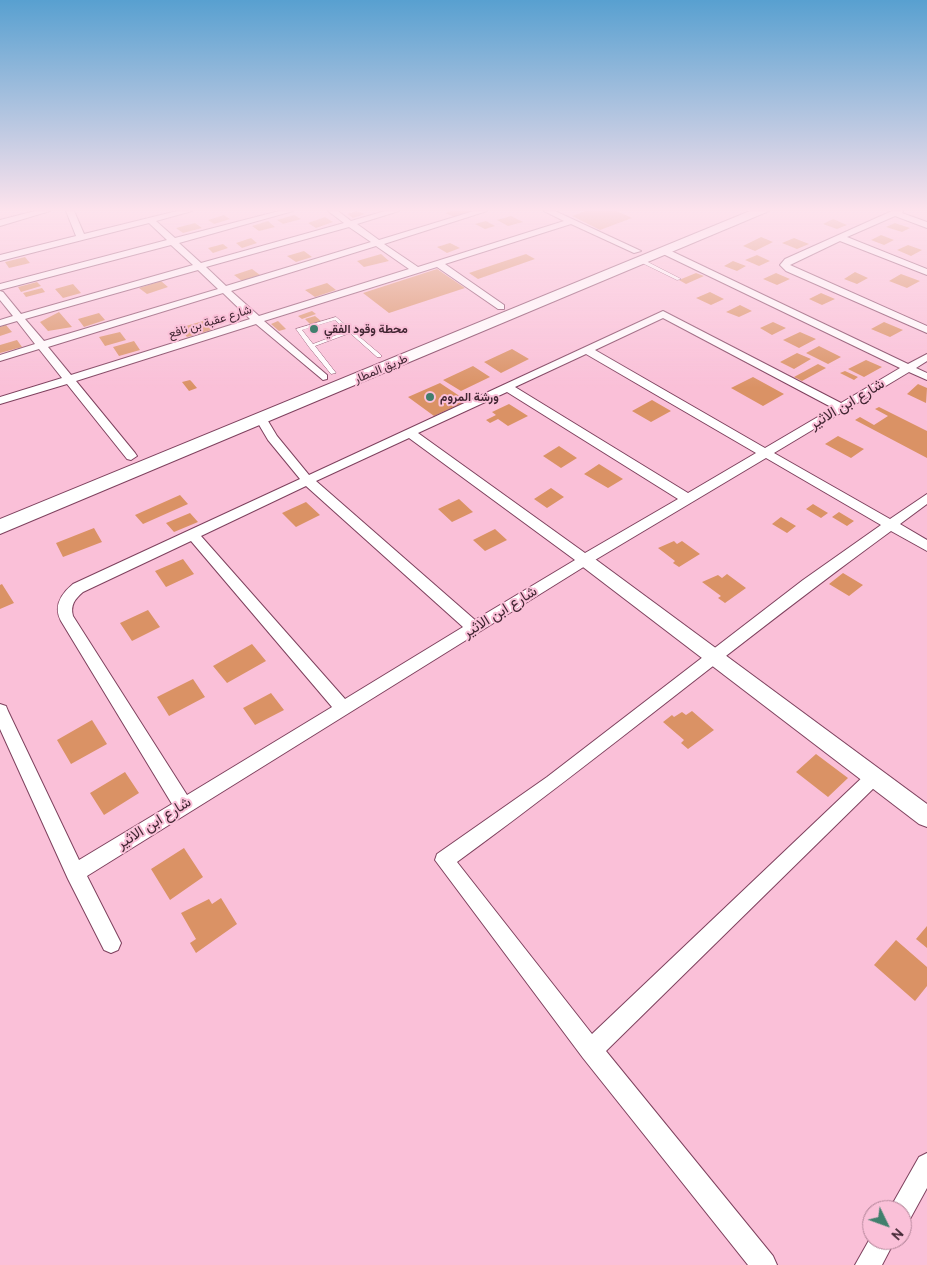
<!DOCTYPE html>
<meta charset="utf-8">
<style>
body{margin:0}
#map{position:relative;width:927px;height:1265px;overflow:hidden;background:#fac0d8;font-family:Cabin,sans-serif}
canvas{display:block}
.north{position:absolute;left:862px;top:1200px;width:50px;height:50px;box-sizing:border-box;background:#fac0d8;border:1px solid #b08296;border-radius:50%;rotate:132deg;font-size:14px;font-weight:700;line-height:20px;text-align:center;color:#422633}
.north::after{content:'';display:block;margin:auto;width:18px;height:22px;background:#417f6d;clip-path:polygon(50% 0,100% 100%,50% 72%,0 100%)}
</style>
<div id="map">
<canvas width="927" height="1265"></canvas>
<div class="north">N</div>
</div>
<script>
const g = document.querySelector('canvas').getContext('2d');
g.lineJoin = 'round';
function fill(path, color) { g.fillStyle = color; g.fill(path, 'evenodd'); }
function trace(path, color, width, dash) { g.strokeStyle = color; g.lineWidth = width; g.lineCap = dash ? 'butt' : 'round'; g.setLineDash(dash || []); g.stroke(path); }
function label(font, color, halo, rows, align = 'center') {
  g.font = font + ' Cabin,Vazirmatn,sans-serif'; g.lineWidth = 4; g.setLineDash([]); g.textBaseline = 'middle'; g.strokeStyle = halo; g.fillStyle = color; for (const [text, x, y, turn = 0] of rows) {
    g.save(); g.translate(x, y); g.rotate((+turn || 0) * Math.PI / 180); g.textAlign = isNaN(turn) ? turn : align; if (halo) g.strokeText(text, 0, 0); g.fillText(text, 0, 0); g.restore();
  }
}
fill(new Path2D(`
 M357,211L365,214L353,218L347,214Z
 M450,211H472V212L455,217L445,213Z
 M585,211H617L632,218L600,230L572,216Z
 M224,215L230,219L214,224L208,220Z
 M294,215L301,219L283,224L277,220Z
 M511,216L523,222L508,226L497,220Z
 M325,217L333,222L316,228L308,223Z
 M833,219L847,225L837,229L823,224Z
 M268,221L275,227L259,231L252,226Z
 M486,221L495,226L485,229L475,224Z
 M195,223L202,228L183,233L176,228Z
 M895,223L910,228L902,232L886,227Z
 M881,235L894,240L884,245L871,240Z
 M761,237L773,242L755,251L743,246Z
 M251,238L257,243L242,248L236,243Z
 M794,238L809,244L797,249L782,243Z
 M450,243L460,248L447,253L437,247Z
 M223,244L228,248L213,253L208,248Z
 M908,245L922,250L911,256L897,250Z
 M304,251L312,257L296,262L287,256Z
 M381,254L389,261L364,267L357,261Z
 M526,254L535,259L478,279L469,273Z
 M757,255L770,261L759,266L745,260Z
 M25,257L30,263L9,268L5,262Z
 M733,261L746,266L737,271L724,266Z
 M252,269L260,275L242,281L234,275Z
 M437,269L465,288L389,313L363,293Z
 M855,272L868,278L857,284L844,279Z
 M696,273L704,276L686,284L679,280Z
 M776,273L790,279L777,285L763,279Z
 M901,274L920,281L907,288L889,281Z
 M161,281L168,287L147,294L139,288Z
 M37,282L41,286L21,292L18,287Z
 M327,283L336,290L315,297L305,290Z
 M73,284L81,293L63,298L55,289Z
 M42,288L45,292L26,297L23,293Z
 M710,292L724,299L711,305L696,298Z
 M821,293L835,299L822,305L809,299Z
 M740,305L752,311L739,317L726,312Z
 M312,311L316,314L302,319L298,316Z
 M59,312L72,327L48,331L40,322Z
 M99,313L105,320L84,327L78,319Z
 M315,316L321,321L310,324L305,319Z
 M203,321L211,330L187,337L179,328Z
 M278,321L286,329L279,331L271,324Z
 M773,322L786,328L772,335L760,328Z
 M884,322L903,330L890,337L871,329Z
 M6,325L12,332L0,336V327Z
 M120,332L126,340L105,346L99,337Z
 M800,332L816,339L799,348L783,340Z
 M17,340L22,347L0,353V345Z
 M134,341L140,350L119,356L113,347Z
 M819,346L841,357L828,364L806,353Z
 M512,349L529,359L501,373L484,362Z
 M797,353L811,359L794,369L780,362Z
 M866,360L882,367L864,377L848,369Z
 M818,364L826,368L802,381L794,377Z
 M473,366L490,377L461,391L443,380Z
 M845,371L858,377L854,380L840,373Z
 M753,377L784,394L763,406L731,388Z
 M190,380L192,382L197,388L189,391L182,382Z
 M440,383L467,401L434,416L408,397Z
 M918,384L927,388L926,403L907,394Z
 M652,400L671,411L651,422L632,411Z
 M509,404L528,416L508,426L498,419L490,423L486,420L496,415L492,412Z
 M879,407L927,431V458L855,420L860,417L874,425L888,416L875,409Z
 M838,436L864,449L851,458L825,444Z
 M559,446L577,458L561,468L543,456Z
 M599,464L623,479L608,488L584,474Z
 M551,488L564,497L547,508L534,499Z
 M180,495L188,504L143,524L135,515Z
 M459,499L473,512L452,522L438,509Z
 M306,502L320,515L296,527L282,513Z
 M813,504L828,513L821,518L806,509Z
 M839,512L854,521L847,526L832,517Z
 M190,513L198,522L174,532L166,523Z
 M781,517L796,526L787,533L772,524Z
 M94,528L102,542L63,557L56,543Z
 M495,529L507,540L485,551L473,540Z
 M674,541L677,544L682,541L700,554L679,567L673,563L675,561L658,548Z
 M183,559L194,574L166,587L155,571Z
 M843,573L863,585L849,596L829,584Z
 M727,574L746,588L725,603L718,598L721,596L702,582L718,575L722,578Z
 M2,584L14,603L0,609V585Z
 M148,610L160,627L132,641L120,623Z
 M252,644L266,661L227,683L213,666Z
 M193,679L205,697L169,716L157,697Z
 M271,693L284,710L255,725L243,708Z
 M692,711L714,730L688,749L681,743L684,740L663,722L672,715L674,717L682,712L686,715Z
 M92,720L107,744L71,764L57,740Z
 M816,754L848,778L828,797L796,772Z
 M125,772L139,793L104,815L90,793Z
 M184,848L203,877L170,900L151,869Z
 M221,898L237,924L196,953L190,943L196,939L181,913L209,899L212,904Z
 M927,926V948L916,939Z
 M896,940L927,967V986L915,1001L874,965Z`), '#da9265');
const service = new Path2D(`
 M638,259H642L681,279L677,280L638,261Z
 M336,317L381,355V357H377L350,333L315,346L336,373L331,374L309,347L296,329ZM335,320L347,331L313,344L302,330Z`);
const minor = new Path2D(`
 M35,211H50L0,226V220Z
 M66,211H74L84,234L177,211H192L156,221L175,238L279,211H293L179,243L201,263L344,223L328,211H338L351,221L385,211H399L357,224L379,240L474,211H487L384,244L418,267L564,221L544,211H555L641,251L634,253L571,224L445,264L504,305V309H498L437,267L264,321L327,375V379L323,380L256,324L76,381L135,453L137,456L131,460L127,459L67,384L0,404V397L62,378L39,349L0,361V355L35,344L17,321L0,326V320L13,316L0,300V291L3,292L21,314L193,265L171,245L0,290V284L167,240L149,223L0,261V255L76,236ZM349,227L371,242L226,286L206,267ZM376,246L409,269L259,316L231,291ZM198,270L218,289L44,341L25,319ZM223,293L250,319L71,375L48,347Z
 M892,211H903L902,213L927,222V228L895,216L847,237L927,269V275L840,241L790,265L927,326V333L786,271L780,265L785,259Z
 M661,249H667L908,364L927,354V361L916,368L927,373V380L909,372L774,453L890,519L927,494V504L900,524L927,540V551L891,531C744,638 604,755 457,862L592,1034L868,772L874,769L880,772L883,777L880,782L606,1051L773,1256L777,1265H748L583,1058L435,860L437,854L547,777L803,580L881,525L766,458L590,563L87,876L121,943L118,950L111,953L104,950L68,879L0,729V704L6,706L8,711L79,860L172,804L61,621C53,606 61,594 73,584L300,479L268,440L255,418L257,416H265L277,436L309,475L663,311L841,403L900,368L661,253ZM663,318L833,408L765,448L595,350ZM586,354L756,453L688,493L515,387ZM507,392L678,499L585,553L418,433ZM409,438L575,560L475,620L316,481ZM306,486L463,627L345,699L201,536ZM191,541L332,707L187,795L73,616C70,605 75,599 83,592Z
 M927,1153V1188L910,1219L902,1222V1210H889L919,1157Z
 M872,1235V1240H895L882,1265H855Z`);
const tertiary = new Path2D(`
 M585,554L591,556L927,804V827L919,824L579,564L576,560L579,556Z`);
const trunk = new Path2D(`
 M750,211H769L0,534V519Z`);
trace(service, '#7e415e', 1);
trace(minor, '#7e415e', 2);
trace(tertiary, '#7e415e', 2);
trace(trunk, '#7e415e', 2);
fill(service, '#fff');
fill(minor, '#fff');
fill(tertiary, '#fff');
fill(trunk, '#fff');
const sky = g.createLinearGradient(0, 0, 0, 388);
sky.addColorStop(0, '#58a0d0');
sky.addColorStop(0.54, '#fde3ed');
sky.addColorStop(1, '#fde3ed00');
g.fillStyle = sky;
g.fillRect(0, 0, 927, 388);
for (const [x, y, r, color] of [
 [314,329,5,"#417f6d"],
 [430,397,5,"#417f6d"]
]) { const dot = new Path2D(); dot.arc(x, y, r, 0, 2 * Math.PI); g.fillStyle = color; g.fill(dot); trace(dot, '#fac0d8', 2); }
label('12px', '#422633', '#fac0d8', [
 ["شارع عقبة بن نافع",210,322,-17],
 ["طريق المطار",381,369,-23]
]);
label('bold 12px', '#422633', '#fac0d8', [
 ["محطة وقود الفقي",324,329],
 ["ورشة المروم",440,397]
], 'left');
label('15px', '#422633', '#fac0d8', [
 ["شارع ابن الاثير",847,404,-31],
 ["شارع ابن الاثير",500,612,-32],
 ["شارع ابن الاثير",154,823,-32]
]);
</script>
